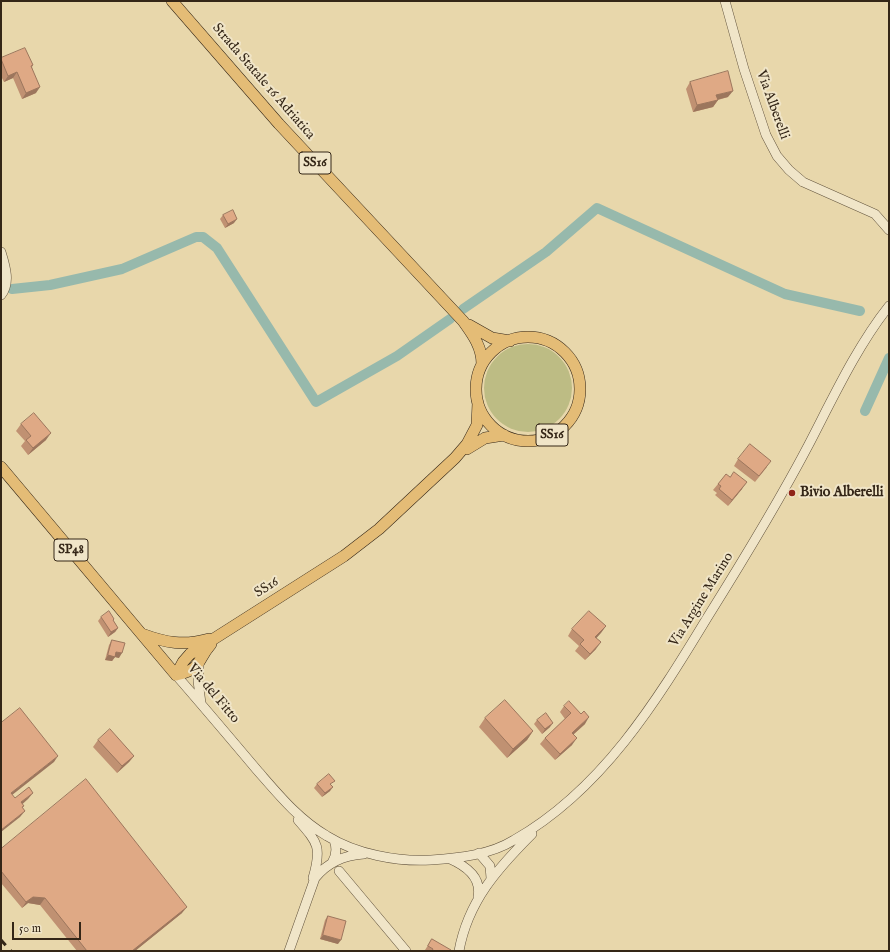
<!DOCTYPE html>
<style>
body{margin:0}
#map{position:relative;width:890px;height:952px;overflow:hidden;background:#e8d7ab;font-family:"IM FELL English",serif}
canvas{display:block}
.frame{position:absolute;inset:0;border:2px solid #342617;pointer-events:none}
.scale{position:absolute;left:12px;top:922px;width:69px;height:18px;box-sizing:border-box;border:2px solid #342617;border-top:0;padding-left:5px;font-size:12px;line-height:14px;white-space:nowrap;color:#342617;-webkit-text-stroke:3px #f0e5c8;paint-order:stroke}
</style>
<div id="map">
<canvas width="890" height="952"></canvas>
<div class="frame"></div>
<div class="scale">50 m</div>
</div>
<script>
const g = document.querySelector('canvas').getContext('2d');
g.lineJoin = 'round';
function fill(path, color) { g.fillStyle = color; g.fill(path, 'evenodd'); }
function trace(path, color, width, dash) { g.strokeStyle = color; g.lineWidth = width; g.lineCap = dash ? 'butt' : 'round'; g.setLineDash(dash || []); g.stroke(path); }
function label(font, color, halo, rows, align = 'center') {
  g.font = font + ' "IM FELL English",serif'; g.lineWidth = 4; g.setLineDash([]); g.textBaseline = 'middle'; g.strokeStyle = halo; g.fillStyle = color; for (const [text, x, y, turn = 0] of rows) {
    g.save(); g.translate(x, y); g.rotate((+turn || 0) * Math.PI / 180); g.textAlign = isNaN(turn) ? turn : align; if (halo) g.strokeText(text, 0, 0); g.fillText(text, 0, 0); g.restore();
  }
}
fill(new Path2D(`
 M484 388a44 44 0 1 1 88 0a44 44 0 1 1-88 0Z`), '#bdbc84');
trace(new Path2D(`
 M888,361L889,362`), '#6f7e70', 3);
trace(new Path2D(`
 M12,289L50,285L122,269L196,237H203L217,248L316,402L397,356L450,319
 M463,309L546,252L597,208L785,294L860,311
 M865,411L889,358`), '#97b9ac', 10);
const minor = new Path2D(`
 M725,1L744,69L766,135L777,156L789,170L803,182L875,214L889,230
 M1,252C5,265 11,283 1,295
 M199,665L198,681L201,703
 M176,675C203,706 230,738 257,770C278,794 298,819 327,836C356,854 397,862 431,860C459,858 490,855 514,840C602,790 656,702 707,618C742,562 777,505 808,446C832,400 857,346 889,306
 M298,820C318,843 322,847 313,878
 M479,853L490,866L491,878
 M450,859C466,866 482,877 478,897
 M332,863C337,855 337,848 334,840
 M339,871L406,951
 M289,951L315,878C328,862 345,855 364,854
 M459,951C468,901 498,868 532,834`);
const major = new Path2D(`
 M172,1L279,124L463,321C473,335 482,347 482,364
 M469,325L492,338L510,341
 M476 389a52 52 0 1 1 104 0a52 52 0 1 1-104 0Z
 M467,449L485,438L504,435
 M1,467L176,675
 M142,634C166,643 184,646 209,639
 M176,675L183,662L190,654L344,556L379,529L455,458L467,444L477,425L478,403
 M176,675C203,669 196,661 211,644`);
trace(minor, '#61523c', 10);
trace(major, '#342617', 12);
trace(minor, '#f0e5c8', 9);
trace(major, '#e4bc76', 11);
trace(new Path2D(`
 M1,940L11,951`), '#342617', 3, [7, 7]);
fill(new Path2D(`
 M1,58L33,65L32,67L36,93L22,99L13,78L4,82L1,76Z
 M690,82L728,97L718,100L713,107L693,112L686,89Z
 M223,215L234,223L225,228L220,219Z
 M21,424L46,440L28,455L21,446L25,441L16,431Z
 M738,459L767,467L755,482L734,466Z
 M718,484L742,489L728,506L715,495L717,493L713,490Z
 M101,617L114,619L113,620L118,628L115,632L108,637L98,621Z
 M606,626L596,638V649L585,660L575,651L579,646L568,636L572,629Z
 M112,640L119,658L115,657L112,661L105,660L109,645Z
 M564,706L585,724L573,735L572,745L555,760L540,744L545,738L565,719L560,712Z
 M485,718L533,731L527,740L507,758L479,727Z
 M537,720L550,727L542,734L534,724Z
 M98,740L134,756L129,762L117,773L93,747Z
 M317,784L331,786L330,791L322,797L314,788Z
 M1,849L182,913L135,951H77L40,905L28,903L22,908L1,883Z
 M328,916L338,944L320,939L325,920Z
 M432,939L450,951H427L425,950Z`), '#c09172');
fill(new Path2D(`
 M17,72L13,78L4,82L8,76Z
 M40,87L36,93L22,99L26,93Z
 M733,91L728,97L712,101L716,95Z
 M718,100L713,107L693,112L697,105Z
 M237,219L234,223L225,228L228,224Z
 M51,433L46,440L28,455L33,448Z
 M747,482L742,489L728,506L732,500Z
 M606,626L601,633L591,644L595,637Z
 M118,628L115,632L108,637L111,632Z
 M601,642L596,649L585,660L590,654Z
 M116,652L122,653L119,658L115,657L112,661L105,660L108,655Z
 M589,717L585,724L567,740L572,733Z
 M553,723L550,727L542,734L545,729Z
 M533,731L527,740L507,758L513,749Z
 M577,738L572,745L555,760L560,754Z
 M58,756L54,762L7,799L11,793Z
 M134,756L129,762L117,773L122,766Z
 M333,787L330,791L322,797L325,793Z
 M33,793L28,799L17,809L21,802Z
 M25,811L20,817L1,832V830Z
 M33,897L45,898L40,905L28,903L22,908L26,902Z
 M187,907L182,913L135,951H132Z
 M323,935L341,940L338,944L320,939Z`), '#9c765d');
const building = new Path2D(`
 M25,48L33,65L31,66L40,87L26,93L17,72L8,76L1,59V58Z
 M728,71L733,91L716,95L718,100L697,105L690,82Z
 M233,210L237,219L228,224L223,215Z
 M34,413L51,433L33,448L26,440L31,436L21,424Z
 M750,444L771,461L759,476L738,459Z
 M734,472L747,482L732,500L719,489L721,486L718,484L726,474L730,477Z
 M109,611L114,619L113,620L118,628L111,632L101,617Z
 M589,611L606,626L595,637L601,642L590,654L580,644L584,640L572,629Z
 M112,640L125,643L122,653L116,652L115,657L108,655Z
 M505,700L533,731L513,749L485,718Z
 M569,701L581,714L584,711L589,717L572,733L577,738L560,754L545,738L571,713L564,706Z
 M20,708L58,756L11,793L15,798L29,787L33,793L21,802L24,806L22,807L25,811L1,830V723Z
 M546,713L553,723L545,729L537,720Z
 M110,729L134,756L122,766L98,740Z
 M329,774L335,781L330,784L333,787L325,793L317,784Z
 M86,779L187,907L132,951H87L45,898L33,897L26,902L1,871V849Z
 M328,916L346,921L341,940L323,935Z
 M432,939L451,950L450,951H432L433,949L428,946Z`);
fill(building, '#dfa985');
trace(building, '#9c765d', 1);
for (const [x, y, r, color] of [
 [792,493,4,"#8f2418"]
]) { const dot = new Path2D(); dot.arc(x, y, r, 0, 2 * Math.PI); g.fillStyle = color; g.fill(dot); trace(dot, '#f0e5c8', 1.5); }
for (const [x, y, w] of [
 [315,163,32],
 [552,435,32],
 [71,550,34]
]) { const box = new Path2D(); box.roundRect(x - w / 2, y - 11, w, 22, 3); g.fillStyle = '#f0e5c8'; g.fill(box); trace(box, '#342617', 1); }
label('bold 13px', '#342617', null, [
 ["SS16",315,163],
 ["SS16",552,435],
 ["SP48",71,550]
]);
label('14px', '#342617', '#f0e5c8', [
 ["Strada Statale 16 Adriatica",263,82,49],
 ["Via Alberelli",772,105,70],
 ["SS16",267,588,-33],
 ["Via Argine Marino",702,600,-58],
 ["Via del Fitto",213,694,50]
]);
label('bold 14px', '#342617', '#f0e5c8', [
 ["Bivio Alberelli",800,493]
], 'left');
</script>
